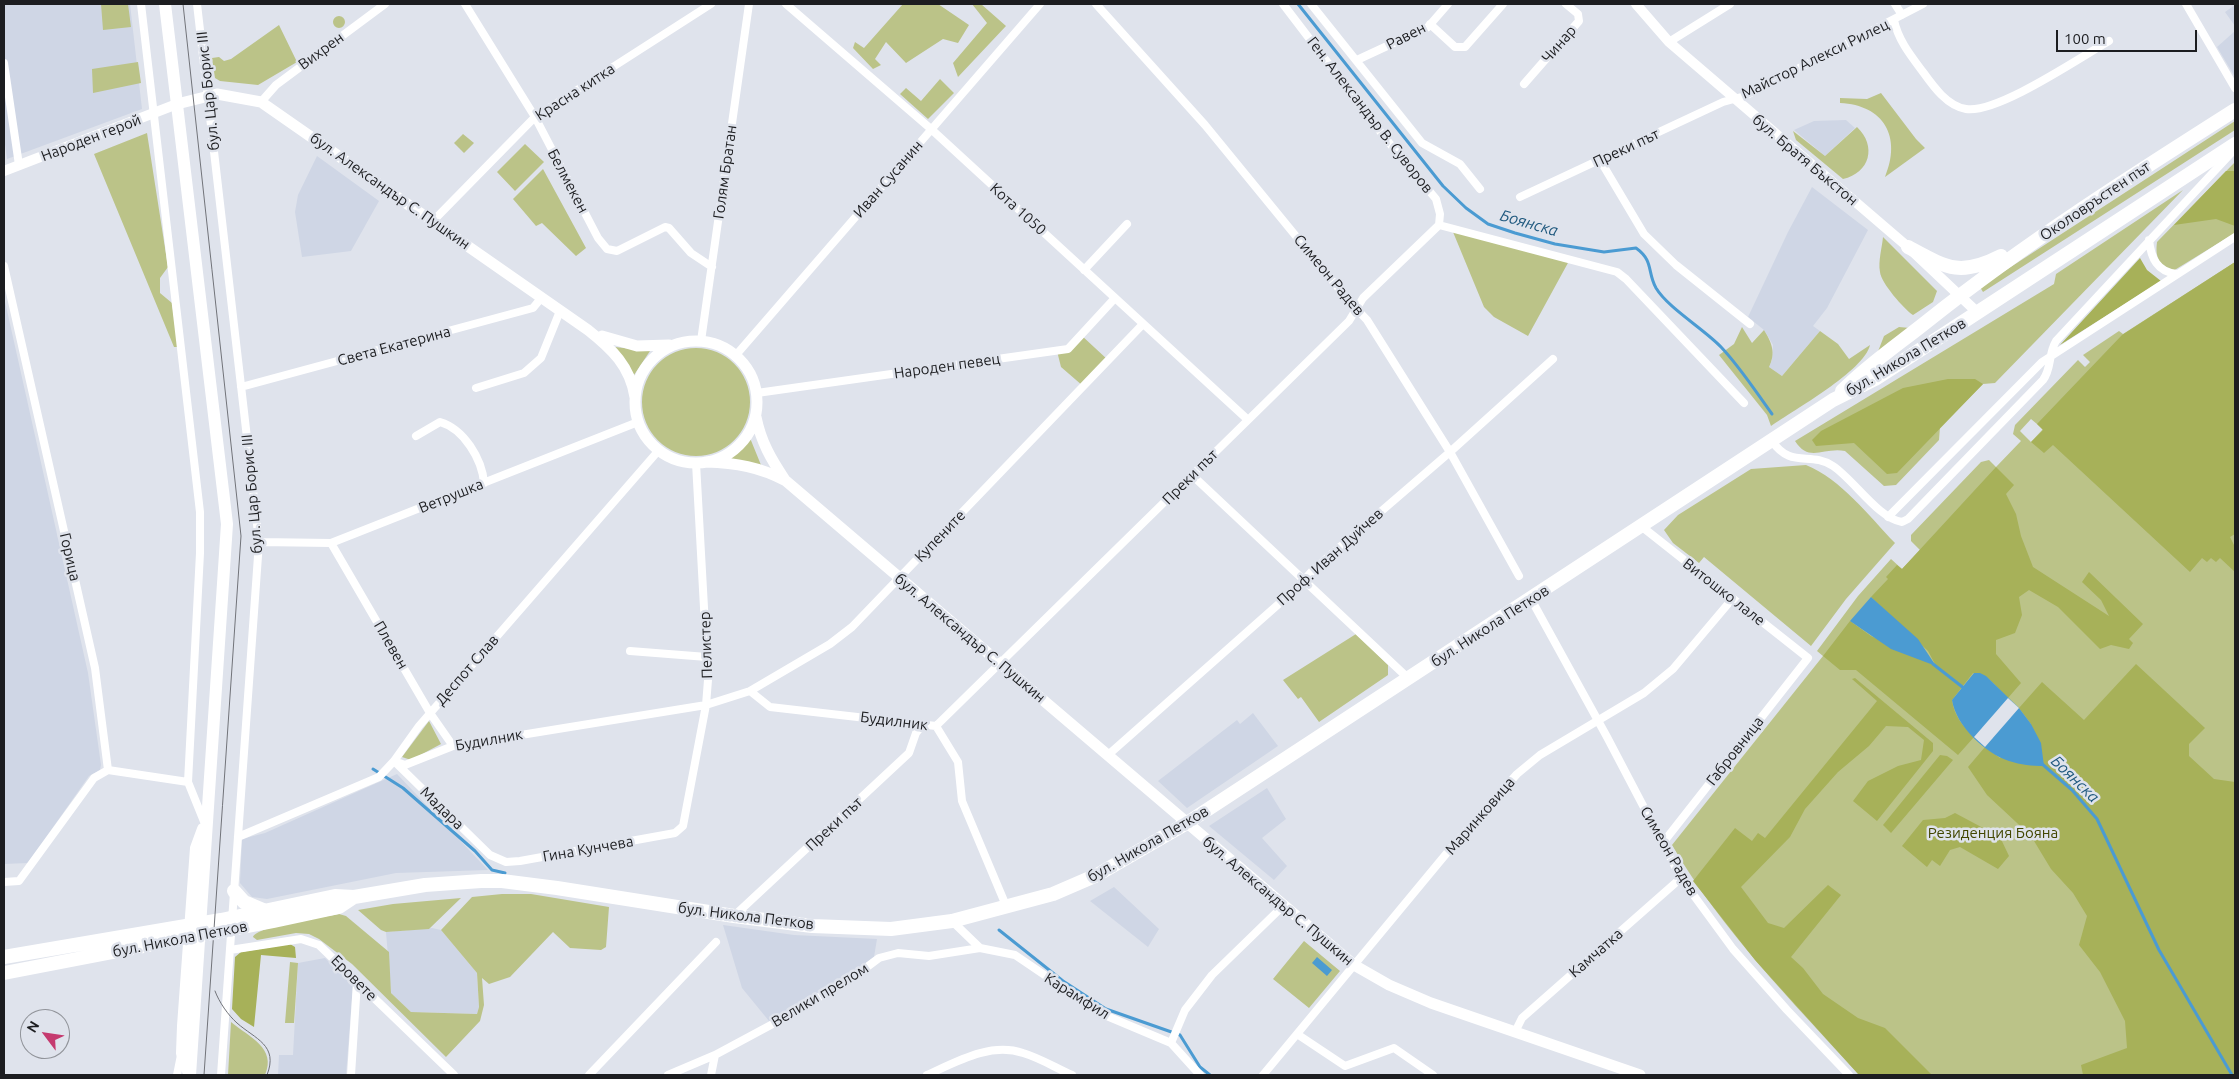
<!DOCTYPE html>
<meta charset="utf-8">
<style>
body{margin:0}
#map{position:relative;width:2239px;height:1079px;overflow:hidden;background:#dfe3ec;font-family:Ubuntu,sans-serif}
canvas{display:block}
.frame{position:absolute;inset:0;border:5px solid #1c1d20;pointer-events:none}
.north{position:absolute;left:20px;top:1009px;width:50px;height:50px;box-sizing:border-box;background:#dfe3ec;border:1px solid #91949a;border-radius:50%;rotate:301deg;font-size:14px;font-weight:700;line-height:20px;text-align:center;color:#1c1d20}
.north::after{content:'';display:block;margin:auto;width:18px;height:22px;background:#c53a6f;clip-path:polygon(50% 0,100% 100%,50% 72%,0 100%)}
.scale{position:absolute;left:2056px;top:30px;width:141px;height:22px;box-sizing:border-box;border:2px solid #1c1d20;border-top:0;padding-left:6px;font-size:15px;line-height:18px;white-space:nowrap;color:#1c1d20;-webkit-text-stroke:4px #dfe3ec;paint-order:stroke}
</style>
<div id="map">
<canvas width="2239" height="1079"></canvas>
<div class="frame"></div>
<div class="north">N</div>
<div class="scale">100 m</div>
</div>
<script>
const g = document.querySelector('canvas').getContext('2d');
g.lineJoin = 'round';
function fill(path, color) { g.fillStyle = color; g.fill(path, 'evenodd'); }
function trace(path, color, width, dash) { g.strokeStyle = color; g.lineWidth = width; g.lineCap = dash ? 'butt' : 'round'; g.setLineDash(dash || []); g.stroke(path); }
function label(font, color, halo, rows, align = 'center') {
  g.font = font + ' Ubuntu,sans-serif'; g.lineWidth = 5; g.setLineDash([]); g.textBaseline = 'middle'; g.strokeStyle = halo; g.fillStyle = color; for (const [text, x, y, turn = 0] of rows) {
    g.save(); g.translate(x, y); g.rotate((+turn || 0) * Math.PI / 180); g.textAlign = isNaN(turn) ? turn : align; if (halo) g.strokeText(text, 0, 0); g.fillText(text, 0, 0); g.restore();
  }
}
fill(new Path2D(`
 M4,4H130L142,109L7,159L4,137Z
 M2235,5V26L2225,12Z
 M2235,31V77L2217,47Z
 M1846,120L1855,128L1825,156L1794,130L1814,121Z
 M317,156L379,201L351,251L302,257L295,212L298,195Z
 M1812,187L1868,230L1827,308L1813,326L1820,331L1782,376L1769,367L1772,360L1773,345L1769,338L1764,330L1748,317L1788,232Z
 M4,297L88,673L101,765L100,770L89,776L28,863L4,864Z
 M1253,713L1278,746L1187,808L1158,781L1237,720L1240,724Z
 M397,774L488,870L396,873L267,899L252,897L240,883L242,839L265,833Z
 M1267,788L1286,819L1262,838L1287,866L1274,880L1209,826Z
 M1114,887L1159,929L1148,947L1090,901Z
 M723,925L794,935L877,939L874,957L852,973L769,1021L742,988Z
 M432,928L441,930L477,973L479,1007L477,1014L411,1012L391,993L386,932Z
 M325,958L353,986L346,1075H278L279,1055H293L298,963Z`), '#cfd6e5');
fill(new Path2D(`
 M101,4H128L131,27L103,30Z
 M903,4H938L969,25L958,43L943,39L906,63L886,42L875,59L881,65L873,69L853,48L855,42L864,48Z
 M972,4H981L1006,26L958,77L953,63L987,23Z
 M333 22a6 6 0 1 1 12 0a6 6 0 1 1-12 0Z
 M279,25L297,62L258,85L220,81L215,78L212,58L219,57L224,61L231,59Z
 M138,62L141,83L93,93L92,69Z
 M940,79L954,93L928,119L900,94L906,88L921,101Z
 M1881,93L1916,139L1925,148L1885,177C1902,137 1884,105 1840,103V98L1867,99Z
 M2235,121V130L1983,292L1980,287Z
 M1857,127C1877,146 1870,173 1843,179L1796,140L1793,131L1825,156Z
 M147,133L168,267L160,278V293L172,303L178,347H174L94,154Z
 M463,134L474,143L464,153L454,143Z
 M525,144L544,162L515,191L497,172Z
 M2235,162V233L2173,271C2159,265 2155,258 2157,242Z
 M543,169L586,248L576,256L542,223L536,226L513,199Z
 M2183,190L1995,383L1983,384L1940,427L1939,440L1896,485L1884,486L1845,451C1823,447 1809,463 1795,441L2054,284L2056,274Z
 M1453,232L1569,261L1528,336L1494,317L1484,307Z
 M1883,237L1937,291L1933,302L1913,315C1904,309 1881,283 1880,272C1878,261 1882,248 1883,237Z
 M2235,262V1075H1859C1793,1002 1722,931 1672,845L1823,656L1817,651L1858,596L1891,559L1902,569L1920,550L1911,541V535L1981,462L1989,460L1996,467L2021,441L2013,434L2015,425L2078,360L2085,367L2090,362L2083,355L2119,331L2123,334ZM2031,419L2043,429L2031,442L2020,431Z
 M1742,327L1752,343L1764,330C1772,343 1776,353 1769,367L1782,376L1820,331L1838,344L1849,359L1870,345C1864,371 1794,410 1771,426L1767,415L1719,355L1734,344Z
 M1899,327L1910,328L1877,354L1884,336Z
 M1081,335L1108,360L1083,386L1061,367L1057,351L1068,349Z
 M615,347L650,351L634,375Z
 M642 402a54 54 0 1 1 108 0a54 54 0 1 1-108 0Z
 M750,438L761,465L728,460L740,451Z
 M1806,465C1842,480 1868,515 1895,543L1846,599L1811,646L1704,557L1699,563L1673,543L1664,530L1678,515L1751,469Z
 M1356,634L1388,665V675L1319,722L1301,697L1298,699L1283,680Z
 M429,721L441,744L411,760L402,757Z
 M502,894H531L609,907L606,947L601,950L570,948L553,932L510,977L489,984L482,978L484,1005L480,1021L446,1057L352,964L319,939L309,934L296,933L257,940L253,937C257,926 325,917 339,914L346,916L389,952L391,993L411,1012L477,1014L479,1007L477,973L441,930L472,897Z
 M461,898L429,929L386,932L381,930L358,910L393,904Z
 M1304,941L1340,971L1309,1008L1273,979Z
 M290,962L298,963L294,1023H285Z
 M231,1022C249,1037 277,1048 265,1075H228Z`), '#bbc388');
fill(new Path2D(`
 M2226,171H2235V226L2216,219L2174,225Z
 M2140,258L2147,270L2161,281L2060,345Z
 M2235,262V534L2230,537L2235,547V572L2220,558L2216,562L2211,558L2207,562L2202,558L2190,572L2053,445L2044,453L2031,442L2043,430L2037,424L2122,335Z
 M1948,379H1975L1983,384L1897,473L1887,474L1854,443L1816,446L1812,440L1821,431L1903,388Z
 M1996,467L2014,485L2006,494L2016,514L2021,536L2033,567L2109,616L2101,600L2082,582L2089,572L2143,624L2129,639L2133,643L2129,649L2111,645L2100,649L2058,607L2029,590L2019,597L2022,615L2015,633L1996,640V654L2021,683L2008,698C1998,689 1988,673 1973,673L1952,700C1954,716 1963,726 1974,737L1958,755L1856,670H1840L1823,656L1850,621L1871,636L1936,666L1928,651L1871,597L1888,579L1886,577L1897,565L1902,569Z
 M2136,664L2205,728L2189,744V756L2214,779L2235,782V1075H2083L2081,1065L2127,1048L2125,1021L2100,972L2079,945L2087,916L2073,893L2051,869L2031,836L1987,795L1968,767L1985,747L2000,758L2031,724L2019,708L2042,682L2084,720Z
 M1855,678L1933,743V751L1877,821L1853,801L1868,781L1898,766L1921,760L1924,740L1908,727L1886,726L1869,746L1838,772L1805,809L1790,837L1741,887L1768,923L1784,928L1828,885L1841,895L1791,957L1803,968L1823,994L1858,1018L1885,1028L1932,1075H1859L1755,960L1693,881L1735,828L1752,841L1758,833L1765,838L1877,701L1852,679Z
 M1940,755L1947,756L1953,760L1891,833L1883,825Z
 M1955,813L2000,837L2009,856L1998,869L1960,847L1950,850L1940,866L1932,860L1927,867L1902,846L1923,820L1945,818Z
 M290,944L295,947L296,958L261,955L254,1027L241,1019L232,1009L235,957L241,952Z`), '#a7b159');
fill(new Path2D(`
 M1871,597L1918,639L1936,666L1891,649L1850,621Z
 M1974,673H1980L1986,676L2019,708L2031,724L2041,743L2044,766C2032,766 2021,765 2009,761C1985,753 1956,726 1952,700Z
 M1317,957L1332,970L1327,976L1312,963Z`), '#4b9bd2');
fill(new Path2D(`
 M2008,698L2019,708L1985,747L1974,737Z`), '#dfe3ec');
trace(new Path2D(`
 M1298,4L1443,186L1466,208L1488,224L1515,233L1555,244L1604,252L1636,248C1654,261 1647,272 1656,288C1668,308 1704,329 1721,347C1740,367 1756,392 1772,414
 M1933,664L1965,689
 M2041,763L2072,790L2097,819L2159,950L2232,1075
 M373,769L403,788L475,851L492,870L505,873
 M999,930L1063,981L1106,1009L1180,1035L1200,1067L1210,1075`), '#4b9bd2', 3);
trace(new Path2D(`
 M141,4L200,512V553L188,782L205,824
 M197,4L259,542L221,1075
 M465,4L535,117L598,238L607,249L617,251L665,227L669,228L691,253L712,267
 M786,4L931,129L1247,419
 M1096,4L1205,125L1349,301L1367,320L1450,452L1519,576
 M1283,4L1386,139L1436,199L1440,214L1439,225
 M1311,4L1422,143L1460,164L1480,189
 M1895,4L1902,15
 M2186,4L2235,88
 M1894,20C1898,40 1911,56 1923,72C1933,86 1947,106 1966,109C1997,114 2079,58 2109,41
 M1430,24L1455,47H1465L1503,4
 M1669,42L1730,4
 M1357,60L1428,27L1448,4
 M4,63L19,165
 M1524,84L1579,21L1578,14L1566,4
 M261,102L276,85L385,4
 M1600,160L1644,234L1676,265L1750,324
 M1520,197L1723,102L1745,96L1923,4
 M433,221L535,117L711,4
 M1439,225L1617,272L1626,279L1744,403
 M2149,240C2151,258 2157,272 2177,274
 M4,266L95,668L108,770L188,782
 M1084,270L1127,224
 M701,341L749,4
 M736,355L1040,4
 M241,387L533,308L542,297
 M476,388L524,373L541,358L560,311
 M757,393L1068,349L1115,298
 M416,436L440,422C464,429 482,459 484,483
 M1772,441C1791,469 1810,451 1833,466C1854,480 1878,518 1902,522L1908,519L2043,380C2052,368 2048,354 2056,341L2234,150
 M1192,475L1409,679
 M1888,517L2042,362L2235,237
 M1641,526L1808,658L1662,844
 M259,542L331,543L638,422
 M331,543L430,713L453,746
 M1531,599L1607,737L1681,878L1733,949L1787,1010L1849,1075
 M630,651L707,657
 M750,691L770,707L936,726L958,762L962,801L1007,908
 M936,726L1349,321L1363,298L1439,225
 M1108,755L1299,586L1313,570L1450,452L1553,359
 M394,761L405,765L453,746L706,705L750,691L830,644L852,627L1143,324
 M397,764L490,855L506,862L520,861L675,833L683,826L706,705L708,680L696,463
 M238,837L379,777L394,761L419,726L659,450
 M4,882L19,881L94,778L108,770
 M734,916L909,753L916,733L923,724
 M952,921L980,948L1015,955L1102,1014L1171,1043L1200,1075
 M230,950L301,939L319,945L454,1075
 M1515,1032L1522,1018L1681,878
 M1297,1034L1345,1066L1394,1048L1433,1075
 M1171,1043L1185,1010L1212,975L1283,906
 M177,1075L181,1055
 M351,1075L357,982
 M589,1075L716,942
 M668,1075L715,1055L782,1019L855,976L879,958L898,953L929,956L980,948
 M711,1075L715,1055
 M927,1075C956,1062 990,1042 1023,1053C1040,1058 1056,1068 1072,1075
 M1263,1075L1451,848L1517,774L1540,755L1644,693L1673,669L1733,598`), '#fff', 8);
trace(new Path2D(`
 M1636,4L1669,42L1908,247L1978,313
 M4,171L177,104`), '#fff', 10);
trace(new Path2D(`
 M177,104L217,94L261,102L588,330C612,349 630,366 635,397
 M602,336L637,346L669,345
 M635 402a61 61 0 1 1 122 0a61 61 0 1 1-122 0Z
 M756,417C761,442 771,459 785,480
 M706,462C736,463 760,467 786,481L1354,965L1389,985L1431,1003L1640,1075`), '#fff', 11);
trace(new Path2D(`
 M165,4L227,524L190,1075
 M188,1071L182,1053L183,1026L196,848L203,829`), '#fff', 12);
trace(new Path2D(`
 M1908,247C1947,268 1960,277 2001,256
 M1842,391C1870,363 1899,344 1930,319C2027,242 2131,176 2235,110
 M234,891L244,902L263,910
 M4,957L221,920L335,896L354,897L425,885L481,881H502L557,888L734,916L812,926L891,929L952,921L1053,894L1097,875L1187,823L1833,400L1875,379L1943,335L2235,144
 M4,973L274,921L339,907L354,897`), '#fff', 14);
trace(new Path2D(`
 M183,4L241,536L204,1075
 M215,991C219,1002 228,1015 237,1023C255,1039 279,1045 267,1075`), '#717379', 1);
label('15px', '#1c1d20', '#dfe3ec', [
 ["Равен",1406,36,-27],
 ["Чинар",1559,44,-49],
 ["Вихрен",321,51,-36],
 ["Майстор Алекси Рилец",1815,59,-26],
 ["бул. Цар Борис III",208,91,-96],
 ["Красна китка",575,92,-33],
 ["Ген. Александър В. Суворов",1370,115,52],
 ["Народен герой",91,138,-21],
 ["Преки път",1626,148,-25],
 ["бул. Братя Бъкстон",1805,160,40],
 ["Голям Братан",725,172,-82],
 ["Иван Сусанин",888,179,-49],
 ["Белмекен",568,181,62],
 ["бул. Александър С. Пушкин",390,191,35],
 ["Околовръстен път",2095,201,-34],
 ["Кота 1050",1018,209,42],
 ["Симеон Радев",1329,275,50],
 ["Света Екатерина",394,346,-15],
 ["бул. Никола Петков",1906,357,-31],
 ["Народен певец",947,366,-8],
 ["Преки път",1190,477,-45],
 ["бул. Цар Борис III",252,494,-95],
 ["Ветрушка",451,496,-22],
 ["Купените",940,536,-46],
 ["Горица",70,557,77],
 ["Проф. Иван Дуйчев",1330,557,-42],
 ["Витошко лале",1724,592,38],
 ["бул. Никола Петков",1490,626,-33],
 ["бул. Александър С. Пушкин",970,638,40],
 ["Плевен",391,645,60],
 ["Пелистер",706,645,-92],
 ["Деспот Слав",467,670,-49],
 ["Будилник",894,721,7],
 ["Будилник",489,740,-10],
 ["Габровница",1735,751,-52],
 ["Мадара",442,808,44],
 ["Маринковица",1480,816,-49],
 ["Преки път",834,824,-43],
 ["бул. Никола Петков",1148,844,-30],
 ["Гина Кунчева",588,849,-10],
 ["Симеон Радев",1669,851,60],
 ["бул. Александър С. Пушкин",1278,901,40],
 ["бул. Никола Петков",746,916,7],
 ["бул. Никола Петков",180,939,-11],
 ["Камчатка",1596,953,-41],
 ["Еровете",354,978,45],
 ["Велики прелом",820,995,-31],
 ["Карамфил",1077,996,32]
]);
label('15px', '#424700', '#dfe3ec', [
 ["Резиденция Бояна",1993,833]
]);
label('italic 16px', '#1d577d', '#dfe3ec', [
 ["Боянска",1529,223,16],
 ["Боянска",2075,779,44]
]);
</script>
